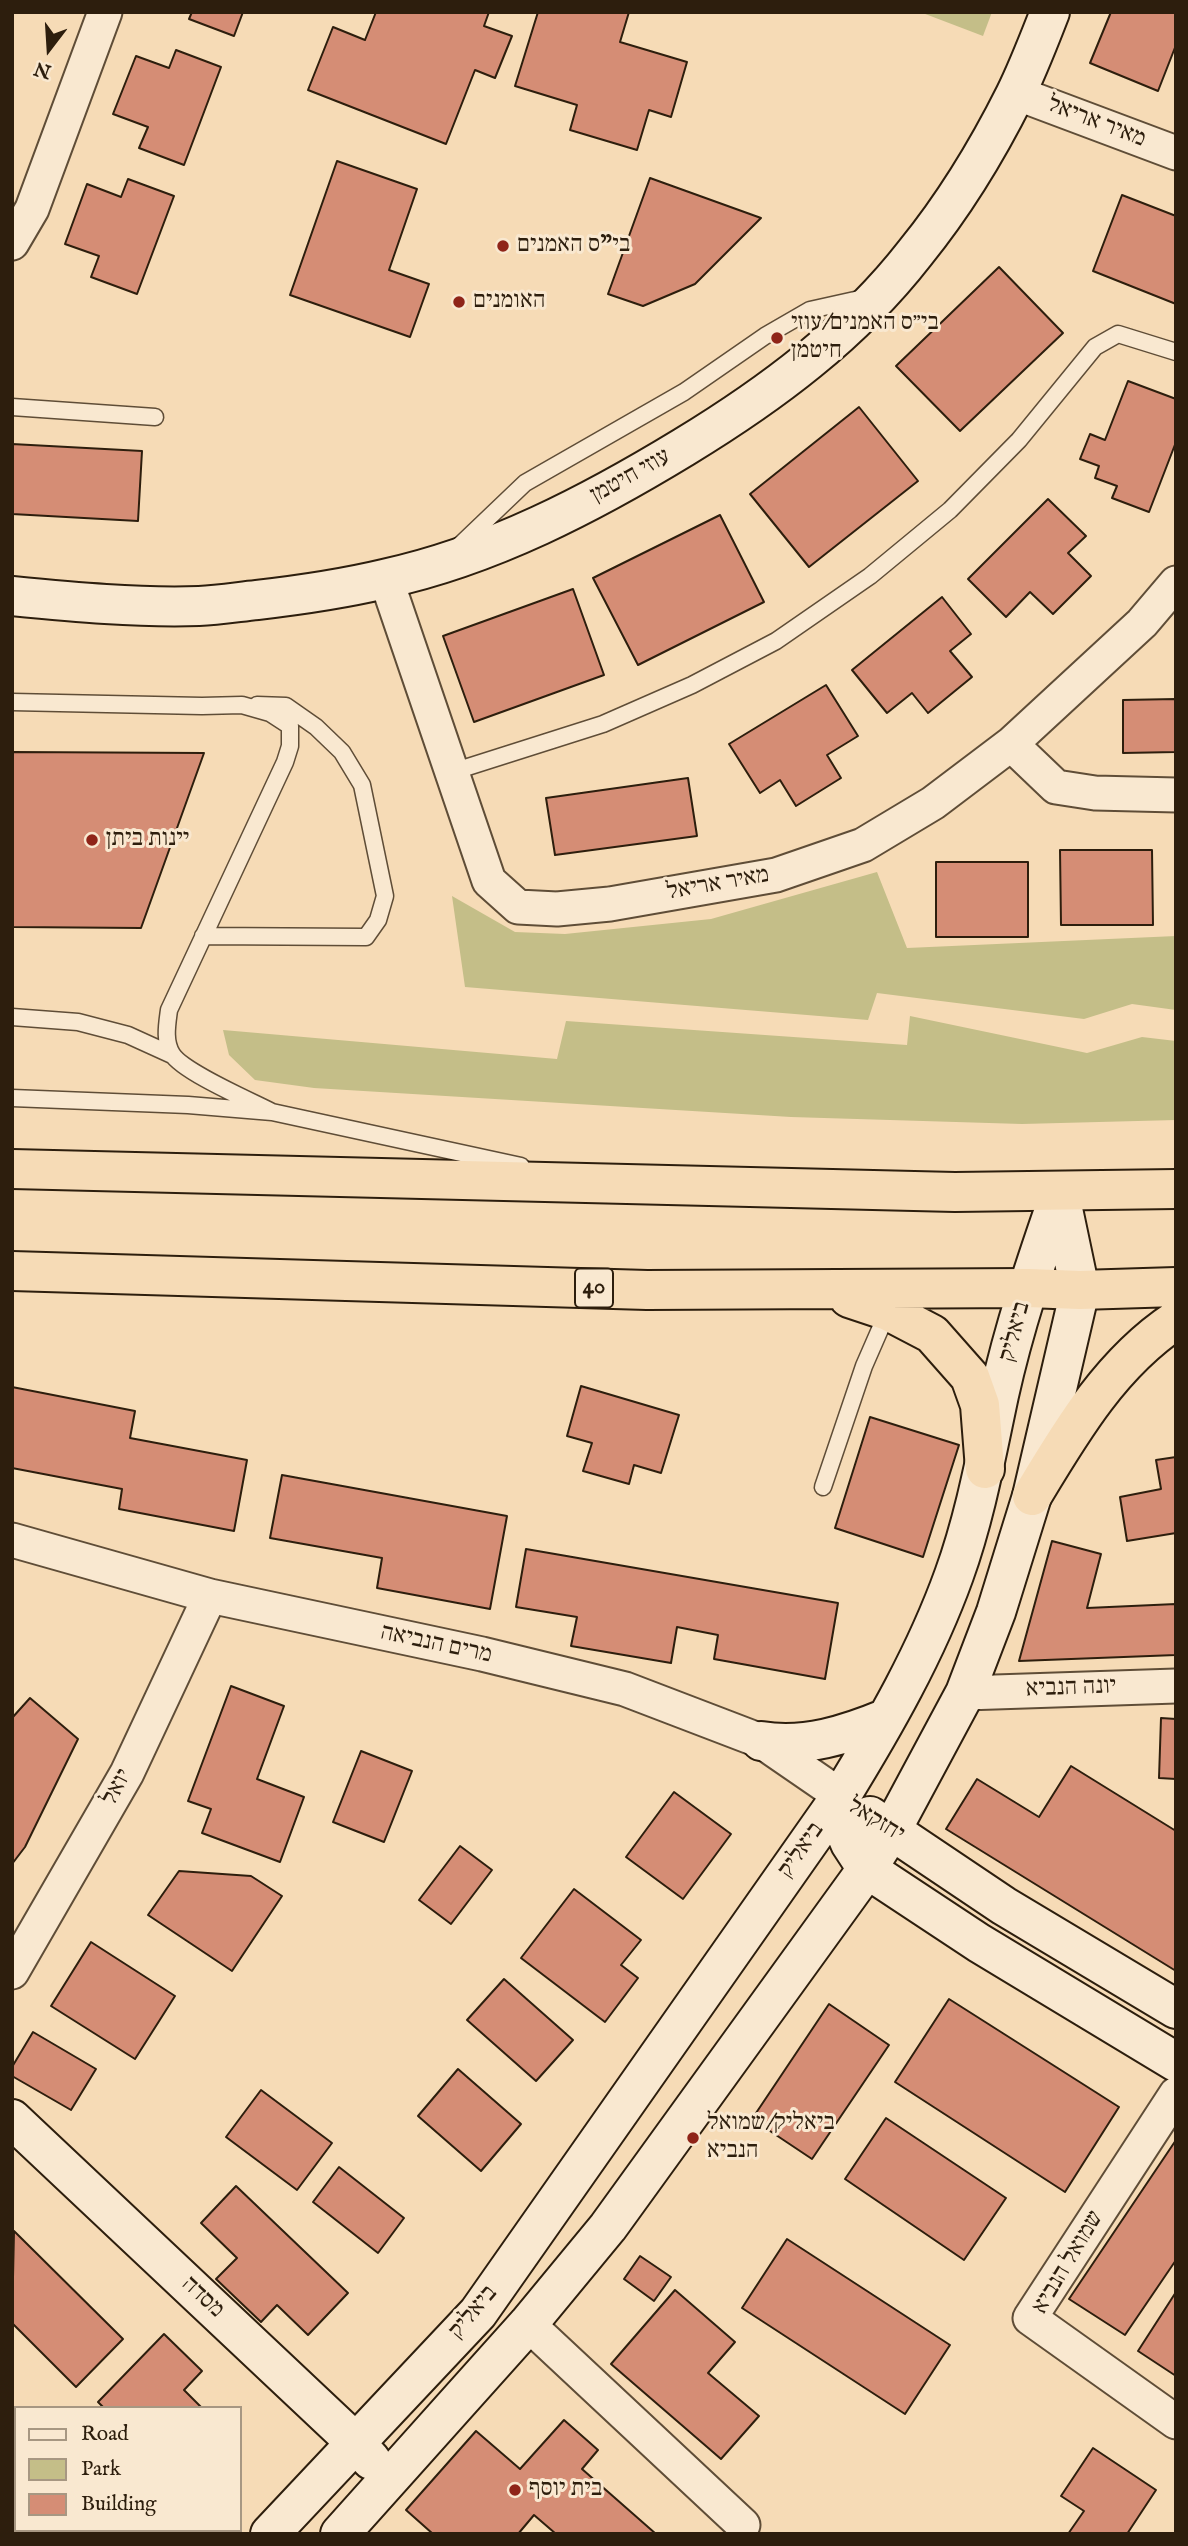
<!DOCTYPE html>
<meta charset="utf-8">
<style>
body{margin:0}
#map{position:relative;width:1188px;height:2546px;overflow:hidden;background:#f6dbb6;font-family:"IM FELL English",serif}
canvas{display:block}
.frame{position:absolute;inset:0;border:14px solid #2d1e0d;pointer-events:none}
.legend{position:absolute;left:14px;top:2406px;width:228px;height:126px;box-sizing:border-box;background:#f9e8d0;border:2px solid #a79782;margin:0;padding:9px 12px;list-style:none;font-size:21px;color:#2d1e0d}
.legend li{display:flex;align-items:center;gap:14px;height:35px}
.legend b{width:35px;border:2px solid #a79782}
.north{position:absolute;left:14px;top:14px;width:70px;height:70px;-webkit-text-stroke:5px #f9e8d0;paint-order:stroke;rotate:197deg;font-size:19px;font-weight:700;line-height:28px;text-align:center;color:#2d1e0d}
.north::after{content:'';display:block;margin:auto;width:24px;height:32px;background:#2d1e0d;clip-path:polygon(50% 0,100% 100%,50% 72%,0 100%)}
</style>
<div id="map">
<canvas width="1188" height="2546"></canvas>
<div class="frame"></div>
<ul class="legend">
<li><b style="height:9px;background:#f9e8d0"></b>Road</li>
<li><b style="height:19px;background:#c4be88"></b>Park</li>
<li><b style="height:19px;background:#d58d75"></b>Building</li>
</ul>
<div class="north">N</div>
</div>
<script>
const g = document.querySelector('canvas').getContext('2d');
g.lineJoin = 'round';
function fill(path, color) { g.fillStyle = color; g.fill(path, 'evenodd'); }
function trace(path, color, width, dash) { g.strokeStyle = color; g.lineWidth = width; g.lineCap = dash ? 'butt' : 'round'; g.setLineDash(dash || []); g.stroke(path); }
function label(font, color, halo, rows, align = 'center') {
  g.font = font + ' "IM FELL English","Frank Ruhl Libre",serif'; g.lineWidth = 6; g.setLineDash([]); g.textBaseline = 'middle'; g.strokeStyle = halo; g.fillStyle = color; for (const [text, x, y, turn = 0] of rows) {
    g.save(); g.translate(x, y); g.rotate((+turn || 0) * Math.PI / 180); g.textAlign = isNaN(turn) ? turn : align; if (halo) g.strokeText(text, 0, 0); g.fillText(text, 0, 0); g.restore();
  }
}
fill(new Path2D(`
 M920,12H992L983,36Z
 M877,872L907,948L1176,936V1010L1132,1004L1084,1019L877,993L868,1020L465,987L452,896L515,932L565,934L711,919Z
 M910,1016L1087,1053L1142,1037L1176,1041V1120L1022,1124L791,1117L314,1088L255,1080L229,1055L223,1030L557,1059L566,1021L907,1045Z`), '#c4be88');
const building = new Path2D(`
 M192,12H243L234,36L189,19Z
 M376,12H489L484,26L512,36L495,78L475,70L446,144L308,90L333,27L365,40Z
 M538,12H629L620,42L687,62L671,117L649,110L637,150L570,130L577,105L515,86Z
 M1111,12H1176V45L1158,91L1090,63Z
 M176,50L221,67L184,165L139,148L148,127L113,114L136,56L169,68Z
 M337,161L417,189L389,270L429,284L410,337L290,295Z
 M650,178L761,218L695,284L643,306L608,294Z
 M128,179L174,196L137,294L91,277L99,256L65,244L87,184L121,197Z
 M1122,195L1176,216V304L1093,271Z
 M999,267L1063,333L960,431L896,366Z
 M1128,381L1176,399V442L1149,512L1112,498L1117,486L1095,478L1099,466L1080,459L1090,434L1105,440Z
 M859,407L918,481L809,567L750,494Z
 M12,444L142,451L138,521L12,514Z
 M1048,499L1086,536L1068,553L1091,576L1053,614L1030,592L1006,617L968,579Z
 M720,515L764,602L638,665L593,578Z
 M573,589L604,675L474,722L443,636Z
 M942,597L971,634L950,651L972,677L928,713L912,693L887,713L852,670Z
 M826,685L858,736L827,755L841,778L796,806L780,780L760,793L729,744Z
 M1176,699V752L1123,753V700Z
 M12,752L204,753L141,928L12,927Z
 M688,778L697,836L555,855L546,798Z
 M1060,850H1152L1153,925H1061Z
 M936,862H1028V937H936Z
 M581,1386L679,1415L661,1473L634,1465L629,1484L583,1471L592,1443L567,1436Z
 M12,1387L135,1411L130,1438L247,1460L234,1531L119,1509L122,1489L12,1468Z
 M870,1417L959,1445L923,1557L835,1528Z
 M1176,1457V1533L1127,1541L1120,1497L1161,1489L1156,1460Z
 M282,1475L507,1516L490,1609L377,1588L382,1558L270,1538Z
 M1052,1541L1101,1554L1087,1608L1176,1604V1655L1019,1661Z
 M526,1549L838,1603L825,1679L714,1659L718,1635L677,1627L671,1663L571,1646L577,1617L516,1607Z
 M231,1686L284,1706L257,1779L304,1797L280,1862L202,1833L211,1809L188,1801Z
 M30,1698L78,1739L25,1847L12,1864V1718Z
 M1161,1718L1176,1719V1779L1159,1778Z
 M361,1751L412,1771L384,1842L333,1822Z
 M1071,1766L1176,1831V1971L946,1829L977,1779L1039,1817Z
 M674,1792L731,1834L683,1899L626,1857Z
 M460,1846L492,1870L451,1924L419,1900Z
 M179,1871L251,1876L282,1896L232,1971L148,1915Z
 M574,1889L641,1940L621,1965L638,1978L605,2022L521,1958Z
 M91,1942L175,1996L135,2059L51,2006Z
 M504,1979L573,2040L536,2081L467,2020Z
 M949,1999L1119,2107L1065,2192L895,2082Z
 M829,2004L889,2045L812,2159L752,2119Z
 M33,2032L96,2069L71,2110L12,2076V2067Z
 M458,2069L521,2124L481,2171L418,2116Z
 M261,2090L332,2143L297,2190L226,2137Z
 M886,2118L1006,2198L964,2260L845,2179Z
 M1176,2140V2260L1125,2335L1069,2299Z
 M339,2167L404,2218L378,2253L313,2202Z
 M236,2186L348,2293L308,2335L277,2305L261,2322L216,2279L237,2258L201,2223Z
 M14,2231L123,2339L76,2387L12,2323Z
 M787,2239L950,2345L905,2414L742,2308Z
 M640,2256L671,2277L654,2301L624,2279Z
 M675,2290L735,2342L708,2373L759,2416L721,2459L611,2364Z
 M1176,2292V2376L1138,2351Z
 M164,2334L202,2371L184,2390L202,2408H104L98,2402Z
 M564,2420L598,2450L582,2469L656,2534H556L534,2515L518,2534H433L406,2510L476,2431L520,2469Z
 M1093,2448L1156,2490L1127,2534H1068L1084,2511L1061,2496Z
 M60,2530H104L107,2534H57Z`);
fill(building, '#d58d75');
trace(building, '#2d1e0d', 2);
const lane = new Path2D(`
 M12,407L155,417
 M458,547L525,483L684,392L765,336L810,310L864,298
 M12,702L202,706L242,705L270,713L290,726V746L285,762L169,1010C167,1025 164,1041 172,1054C183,1072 251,1101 272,1112
 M452,772L603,724L692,685L776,641L870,576L950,510L1019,440L1095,347L1118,334L1176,352
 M203,936L366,937L378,920L385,896L362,785L342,752L316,727L286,706L257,705
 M12,1017L78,1022L128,1035L172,1055
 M12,1098L188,1105L272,1112L521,1166
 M823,1487L864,1366L888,1311`);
const street = new Path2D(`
 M1016,93L1176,153
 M12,243L32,209L105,12
 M386,579L489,881L518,907L557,909L610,904L776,875L863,845L933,803L1011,744L1142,623L1176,583
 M1011,744L1056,787L1095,793L1176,795
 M12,1540L210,1596L482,1654L625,1689L761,1741L841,1796
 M965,1693L1176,1686
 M12,1972L127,1773L210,1596
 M1176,2094L1030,2318L1176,2422
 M528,2324L743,2525`);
const secondary = new Path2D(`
 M12,596C74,602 137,608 199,606C218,605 238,602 257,600C300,595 342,589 384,579C491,556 592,503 684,447C771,394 852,334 915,253C954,205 987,151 1015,95C1028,69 1039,40 1050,12
 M761,1741C805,1748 846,1735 887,1718
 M841,1796V1822L850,1843L867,1869L979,1943L1176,2062
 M870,1816L1004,1906L1176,2009
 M12,2119L355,2442L371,2460
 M270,2534L478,2313L841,1796C884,1726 926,1653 954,1575C975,1517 986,1456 999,1395C1014,1327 1037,1259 1060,1193
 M340,2534L528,2324L608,2227L867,1869L891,1831L965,1693L996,1612L1032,1496L1080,1290L1060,1195`);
const highway = new Path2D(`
 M12,1169L955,1192L1176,1189
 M12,1271L647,1290L1028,1288L1080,1290L1176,1287
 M849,1298L888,1311L932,1334L970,1377L980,1405L985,1469
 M1032,1496C1071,1431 1111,1363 1176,1320`);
trace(lane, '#5f4d37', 19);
trace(street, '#5f4d37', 37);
trace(secondary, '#2d1e0d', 42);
trace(highway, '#2d1e0d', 42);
trace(lane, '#f9e8d0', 16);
trace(street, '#f9e8d0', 33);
trace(secondary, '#f9e8d0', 38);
trace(highway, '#f6dbb6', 38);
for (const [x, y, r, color] of [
 [503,246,7,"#8f2418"],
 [459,302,7,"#8f2418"],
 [777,338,7,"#8f2418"],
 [92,840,7,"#8f2418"],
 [693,2138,7,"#8f2418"],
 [515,2490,7,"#8f2418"]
]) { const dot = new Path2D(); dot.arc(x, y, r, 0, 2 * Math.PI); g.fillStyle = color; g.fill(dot); trace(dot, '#f9e8d0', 2.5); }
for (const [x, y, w] of [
 [594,1288,38]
]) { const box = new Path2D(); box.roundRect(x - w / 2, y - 19.5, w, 39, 5); g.fillStyle = '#f9e8d0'; g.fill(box); trace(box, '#2d1e0d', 2); }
label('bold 23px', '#2d1e0d', null, [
 ["40",594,1288]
]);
label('24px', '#2d1e0d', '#f9e8d0', [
 ["מאיר אריאל",1096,123,21],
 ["עוזי חיטמן",631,477,-29],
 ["מאיר אריאל",718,885,-10],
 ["ביאליק",1016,1332,-75],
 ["מרים הנביאה",436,1645,12],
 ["יונה הנביא",1071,1689,-2],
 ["יואל",118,1788,-61],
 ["יחזקאל",875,1821,32],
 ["ביאליק",802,1851,-55],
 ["שמואל הנביא",1069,2263,-59],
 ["מסדה",202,2298,43],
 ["ביאליק",474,2313,-50]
]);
label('24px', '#2d1e0d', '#f9e8d0', [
 ["בי\"ס האמנים",517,246],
 ["האומנים",473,302],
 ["בי״ס האמנים/עוזי",791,324],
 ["חיטמן",791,352],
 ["יינות ביתן",106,840],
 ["ביאליק/שמואל",707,2124],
 ["הנביא",707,2152],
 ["בית יוסף",529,2490]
], 'left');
</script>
